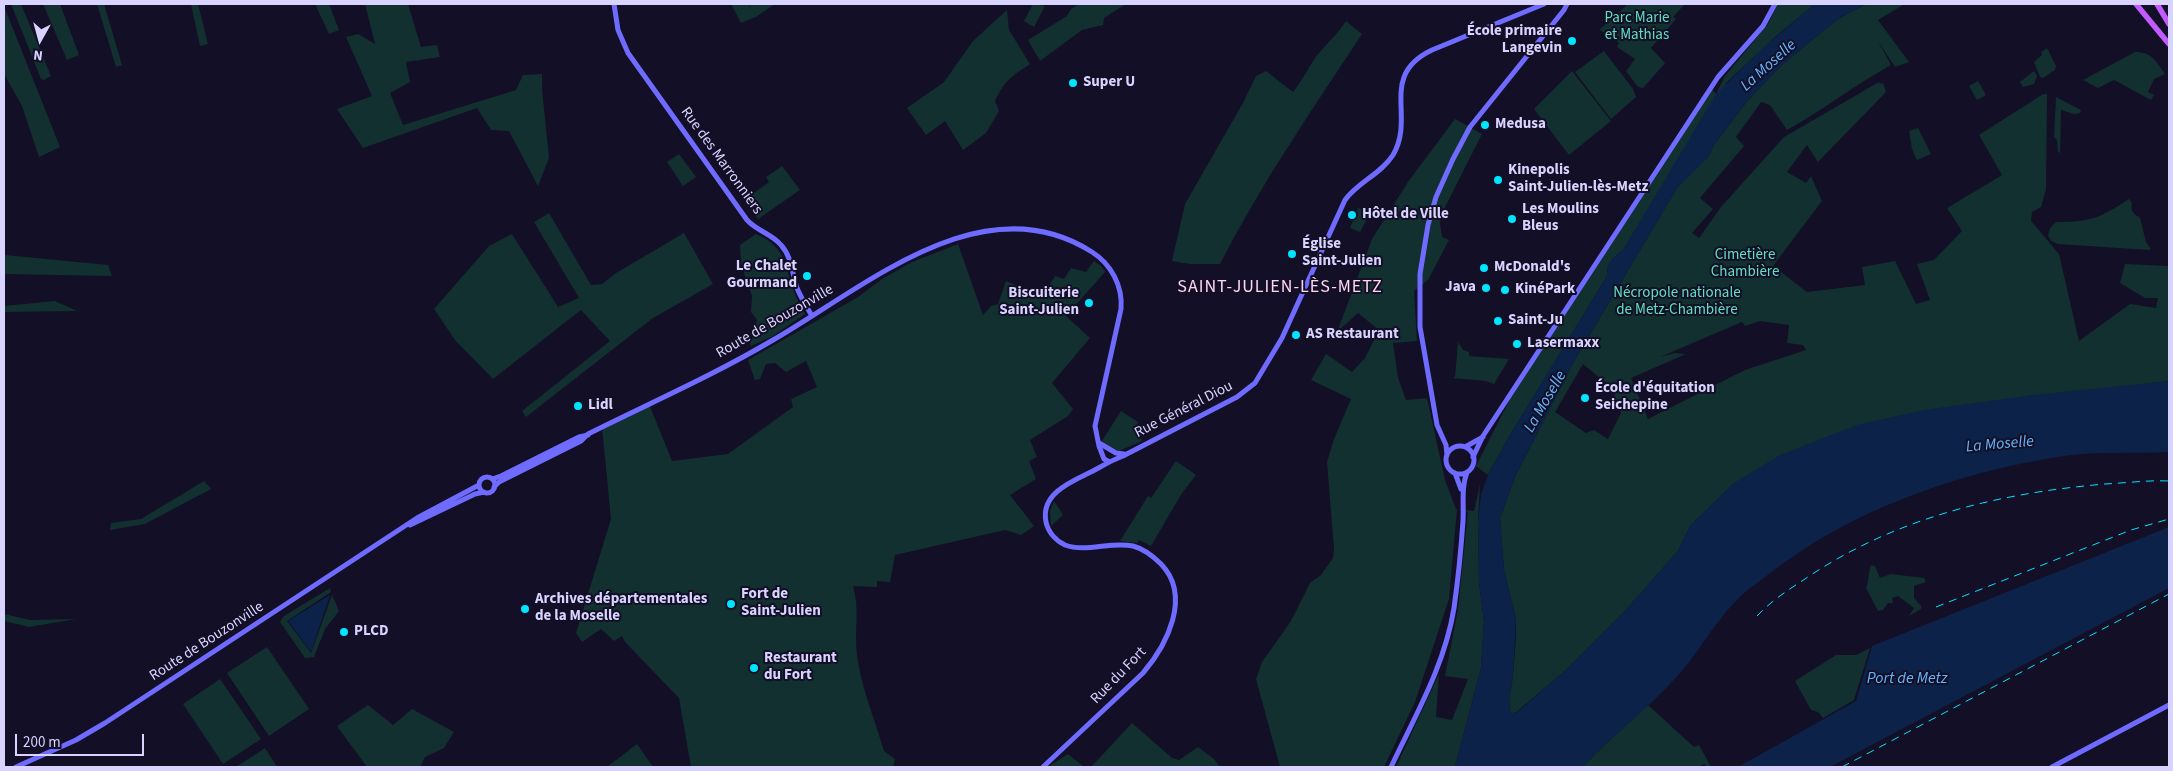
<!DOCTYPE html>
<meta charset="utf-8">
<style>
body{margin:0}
#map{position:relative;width:2173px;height:771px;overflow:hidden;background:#130f26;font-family:"Source Sans 3",sans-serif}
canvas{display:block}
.frame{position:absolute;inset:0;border:5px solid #d9d4ff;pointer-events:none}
.north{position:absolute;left:15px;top:15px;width:50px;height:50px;-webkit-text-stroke:4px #130f26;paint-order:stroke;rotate:187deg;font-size:14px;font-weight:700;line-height:20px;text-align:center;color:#d9d4ff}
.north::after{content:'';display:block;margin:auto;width:18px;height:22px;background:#d9d4ff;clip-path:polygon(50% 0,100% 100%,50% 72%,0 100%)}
.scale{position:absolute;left:15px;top:734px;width:129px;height:22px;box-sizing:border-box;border:2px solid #d9d4ff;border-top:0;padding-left:6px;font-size:15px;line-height:18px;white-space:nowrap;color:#d9d4ff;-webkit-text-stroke:4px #130f26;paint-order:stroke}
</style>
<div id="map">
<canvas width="2173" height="771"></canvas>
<div class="frame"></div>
<div class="north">N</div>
<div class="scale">200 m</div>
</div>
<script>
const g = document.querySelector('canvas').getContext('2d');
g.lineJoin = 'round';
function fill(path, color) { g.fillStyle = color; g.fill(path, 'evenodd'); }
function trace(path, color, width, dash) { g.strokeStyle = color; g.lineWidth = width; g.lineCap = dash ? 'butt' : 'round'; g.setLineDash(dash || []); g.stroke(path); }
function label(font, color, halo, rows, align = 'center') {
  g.font = font + ' "Source Sans 3",sans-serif'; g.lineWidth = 4; g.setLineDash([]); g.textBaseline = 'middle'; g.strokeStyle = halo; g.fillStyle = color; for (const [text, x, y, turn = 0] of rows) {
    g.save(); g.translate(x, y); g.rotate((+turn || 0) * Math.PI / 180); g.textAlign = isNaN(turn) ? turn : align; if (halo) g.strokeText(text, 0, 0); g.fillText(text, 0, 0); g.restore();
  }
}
fill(new Path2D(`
 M11,4H21L51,76L44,80L41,79Z
 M43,4H60L79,55L67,60Z
 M97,4H104L122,65L116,67Z
 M191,4H198L208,44L200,46Z
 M315,4H329L339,30L329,34Z
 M365,4H408L421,47L437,45L440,57L406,62L410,82L390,93L403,125L516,90L523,75L542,74V89L549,158L538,186L509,131L491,130L477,108L363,148L337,109L372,96L346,37L358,34L375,44Z
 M731,4H748L751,9L749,4H775L756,17L741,23Z
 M1033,4L1045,6L1034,27L1024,21Z
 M1079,4H1126L1104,18L1103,25L1082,30L1040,61L1028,40L1067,16L1071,9Z
 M1628,4H1685L1673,17L1676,19L1651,48L1665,63L1643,88L1638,87L1626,71L1635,59L1617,47L1619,43L1609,35L1599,30Z
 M1778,4H1815L1775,37L1727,82L1623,250C1613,258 1607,262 1607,276L1507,440L1488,475L1476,466L1515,389L1711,88L1716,94L1725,76L1768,24Z
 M1866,4H1905L1878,20L1909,62L1895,67L1878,41L1891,65C1855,85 1823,110 1787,130L1770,105L1761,102L1736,137L1744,146L1700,198L1713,209L1692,233L1699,238L1721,207L1784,137L1879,82L1880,84L1883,83L1886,92L1818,162L1807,145L1787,172L1806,183L1811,176L1822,201L1773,266L1807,292L1865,285L1862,267L1895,261L1916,304L1930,300L1917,264L1934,260L1962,231L1947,208L2002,175L1979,135L2043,94H2047L2046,189L2041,207L2032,212L2031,221L2059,254L2079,341L2130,304L2156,308L2158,298H2145L2120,283L2125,264L2169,266V381L2121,387L1734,483L1690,526L1678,551L1624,612L1566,670L1514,714L1510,711L1509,701L1513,676L1516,636V619L1504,570L1500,518L1515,477L1573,363L1677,188L1708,157L1714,145L1748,100L1783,64L1838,19ZM1760,321L1789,325L1787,343L1803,345L1806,350L1745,370L1648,419L1631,378L1686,354L1675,353L1660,357L1742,322L1745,326ZM1583,364L1612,388L1621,413L1608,439L1594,430L1586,433L1555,412Z
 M4,6L60,147L39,157L22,106L4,74Z
 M1007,10L1009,30L1030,64C1012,76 1004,81 995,101L999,111L986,133L963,150L945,121L926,135L907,108L944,82L973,41Z
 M1346,21L1362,34C1312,110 1261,184 1220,264H1190L1172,261L1185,204L1243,103L1256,76L1266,71L1293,92C1302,81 1307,70 1315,58C1325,45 1337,35 1346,21Z
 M2047,48L2056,66L2055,70L2043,78L2040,77L2034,62L2042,55L2041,52Z
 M1604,51L1633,89L1636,97L1611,119L1575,72Z
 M2135,52C2152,52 2156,61 2165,74L2154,79L2148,92L2154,95L2151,100L2114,80L2098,88L2083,80Z
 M1572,71L1611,121L1569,155L1534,109Z
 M2034,71L2037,76L2034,84L2023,87L2020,82Z
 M1978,81L1986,95L1977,100L1969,86Z
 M2056,97L2081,110L2080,113L2074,114L2061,110L2060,153L2058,152L2057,140L2054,137Z
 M1455,119L1482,134L1442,213L1440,223L1442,237L1449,240L1428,280L1414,291L1417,341L1393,343L1398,378L1406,400L1427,398L1445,480L1456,509L1474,511L1480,484L1478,521L1479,583L1484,622L1481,668L1455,767H1396L1439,674L1436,717L1452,720L1468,679L1445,676L1458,609L1468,512L1457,509L1449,599L1415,702L1384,767H1280L1256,679L1262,662L1291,621L1310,583L1321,575L1333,558L1334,549L1327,462L1334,439L1351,399L1311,380L1326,354L1352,372L1365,358L1379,330L1358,313L1337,332L1372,239L1408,182Z
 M1918,128L1931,154L1917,160L1912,149L1909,131Z
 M679,154L696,177L683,186L667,162Z
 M782,166L800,190L758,219L742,197L751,190L754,193L769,182L766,177Z
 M2129,199L2132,203C2130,211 2133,213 2140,218L2146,242L2151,249L2149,250L2058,244L2051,241L2048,236L2050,228L2056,222C2091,222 2100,218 2129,199Z
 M1358,208L1370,213L1360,232L1350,228Z
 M549,213L591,285L602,284L616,273L684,233L713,284L653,318L526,417L522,411L610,341L581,310L493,379L455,340L434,309L489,246L512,234L558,307L579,298L534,222Z
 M756,234C789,248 784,268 796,297C799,303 803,308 805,314L773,336L751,346L749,341L753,336L757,320L751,312L752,296L741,264L740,245Z
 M958,244L983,315L991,306L998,304L1006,281L1043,296L1055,276L1064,279L1071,268L1086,272L1094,261L1101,266L1105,272L1066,316L1090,338L1052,383L1073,409L1068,416L1030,440L1037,457L1029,461L1036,479L1010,495L1034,526L1021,535L1005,530L895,555L890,582L877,581V587L853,586C860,609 854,631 857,655C861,687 875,720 884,751L895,759L893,767H691L679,698L625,642L622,636L614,641L601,629L582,642L576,633L611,519L602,427L649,404L672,461L728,454L793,407L791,399L817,387L806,361L786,372L775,363L766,364L760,379L755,380L748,360L858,297L882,279L912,262Z
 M4,252L5,255L108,265L112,276L4,274Z
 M55,301L77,311L4,312V306Z
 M1458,342L1463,350L1469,352V356L1509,359L1494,384L1486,381L1452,378L1455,377Z
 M1121,411L1138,422L1135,429L1142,441L1119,451L1105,445L1102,441Z
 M1176,461L1196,475L1182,493L1151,546L1139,540L1137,543L1120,541L1148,496L1151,498Z
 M204,481L211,489L145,524L110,530L111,523L141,519Z
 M1054,501L1063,515L1051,526L1050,511Z
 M1871,565L1875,566L1880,578L1891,574L1924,578L1926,582L1914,586V598L1921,606V609L1909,616L1914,608L1898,596L1892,598L1893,603H1888L1883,610L1878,611L1866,588C1869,581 1868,573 1871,565Z
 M330,588L331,592L287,621L311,653L332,595L339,611L325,629L314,657L305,658L280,622L284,616Z
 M4,614L30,620L76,619L29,627L4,621Z
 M267,647L309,709L269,736L227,673Z
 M1870,648L1854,700L1823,718L1818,712L1811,710L1795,681L1836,655H1856Z
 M220,679L261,739L223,764L183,704Z
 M368,705L393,725L412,709L454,732L444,748L425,757L420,767H367L337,726Z
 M1648,705L1694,747L1699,745L1711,767H1707L1704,764L1698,767H1583L1594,755Z
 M1132,723L1172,758L1179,760L1198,747L1214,759L1220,767H1091Z
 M637,744L653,767H607Z
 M265,748L277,767H236Z
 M1068,754L1084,767H1049L1051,765Z`), '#12302f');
fill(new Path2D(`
 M1815,4H1866L1838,19L1783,64L1748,100L1714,145L1708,157L1677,188L1573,363L1515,477L1500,518L1504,570L1516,619L1513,676L1509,701L1510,711L1515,714L1566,670L1624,612L1678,551L1690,526L1734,483L1780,455L1857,425L1924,410L2033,395L2169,381V452C2134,454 2098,451 2064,456C1959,472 1852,509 1769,574C1757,583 1744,592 1734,603C1711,627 1695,659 1671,683C1647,709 1619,731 1594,755L1583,767H1455L1481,668L1484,622L1479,583L1478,521L1481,495L1488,475L1507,440L1607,276C1607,261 1612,259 1623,250L1716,94L1764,47Z
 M2169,527V588L1830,767H1738L1856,701L1872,646Z
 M330,595L311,652L288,621Z`), '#0c2248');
trace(new Path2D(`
 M614,4L618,30L628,53L747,220C757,231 772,234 781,245C792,257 792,274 797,288C801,298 807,307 812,316
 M1099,443L1116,453L1124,454
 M1446 460a14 14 0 1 1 28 0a14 14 0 1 1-28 0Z
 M1465,447L1483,437
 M1447,455L1446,445L1437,425L1420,327V274L1428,225L1436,197L1453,159L1470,127L1564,10L1567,4
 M1473,457L1483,436L1718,77L1763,26L1775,4
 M1455,473L1461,489
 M479 485a8 8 0 1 1 16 0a8 8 0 1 1-16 0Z
 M492,479L501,476L579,437L588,435
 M494,487L499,482L581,441L588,434C650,403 714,375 773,340C865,287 983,182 1092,252C1111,264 1123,286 1121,309L1095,426L1099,446L1104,459L1108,461
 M410,525L475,494L484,492
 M16,767L76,740L105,723L417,518L479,485
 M1043,767L1143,673C1167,645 1192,596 1161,564C1153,556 1144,549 1133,546C1111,541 1086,553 1065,545C1056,541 1048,532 1046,522C1040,493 1073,481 1093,471C1104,465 1112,460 1123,456L1237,397L1255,383L1282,338L1345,200C1358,182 1381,174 1393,155C1416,116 1378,76 1432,50L1544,4
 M1391,767C1415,716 1445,665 1454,608C1458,580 1461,550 1463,521C1464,505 1461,488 1467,472
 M2052,767L2169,705`), '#6f6bff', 5);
trace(new Path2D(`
 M2136,4L2169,44
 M2157,4L2169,24`), '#c25bff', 5.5);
trace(new Path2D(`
 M1936,607L2131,530L2169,519
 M1757,616C1771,601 1788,590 1805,579C1894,518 1999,493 2105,484C2126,483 2148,480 2169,481
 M1842,767L2169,594`), '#00e5ff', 1, [8, 6]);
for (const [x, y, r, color] of [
 [1572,41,5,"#00e5ff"],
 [1073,83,5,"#00e5ff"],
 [1485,125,5,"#00e5ff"],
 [1498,180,5,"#00e5ff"],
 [1352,215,5,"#00e5ff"],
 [1512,219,5,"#00e5ff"],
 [1292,254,5,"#00e5ff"],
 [1484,268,5,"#00e5ff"],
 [807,276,5,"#00e5ff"],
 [1486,288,5,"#00e5ff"],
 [1505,290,5,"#00e5ff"],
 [1089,303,5,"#00e5ff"],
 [1498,321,5,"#00e5ff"],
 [1296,335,5,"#00e5ff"],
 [1517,344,5,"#00e5ff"],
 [1585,398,5,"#00e5ff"],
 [578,406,5,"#00e5ff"],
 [731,604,5,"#00e5ff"],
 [525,609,5,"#00e5ff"],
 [344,632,5,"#00e5ff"],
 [754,668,5,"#00e5ff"]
]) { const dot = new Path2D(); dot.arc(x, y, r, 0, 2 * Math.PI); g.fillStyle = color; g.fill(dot); trace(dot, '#130f26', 2); }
label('15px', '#5fe0c0', '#130f26', [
 ["Parc Marie",1637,19],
 ["et Mathias",1637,36],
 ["Cimetière",1745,256],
 ["Chambière",1745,273],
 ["Nécropole nationale",1677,294],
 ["de Metz-Chambière",1677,311]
]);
label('bold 15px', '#d9d4ff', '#130f26', [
 ["École primaire",1562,32,"right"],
 ["Langevin",1562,49,"right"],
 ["Super U",1083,83],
 ["Medusa",1495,125],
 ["Kinepolis",1508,171],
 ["Saint-Julien-lès-Metz",1508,188],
 ["Les Moulins",1522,210],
 ["Bleus",1522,227],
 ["Hôtel de Ville",1362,215],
 ["Église",1302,245],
 ["Saint-Julien",1302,262],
 ["Le Chalet",797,267,"right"],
 ["Gourmand",797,284,"right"],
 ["McDonald's",1494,268],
 ["Java",1476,288,"right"],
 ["KinéPark",1515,290],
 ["Biscuiterie",1079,294,"right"],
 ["Saint-Julien",1079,311,"right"],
 ["Saint-Ju",1508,321],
 ["AS Restaurant",1306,335],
 ["Lasermaxx",1527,344],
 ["École d'équitation",1595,389],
 ["Seichepine",1595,406],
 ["Lidl",588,406],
 ["Fort de",741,595],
 ["Saint-Julien",741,612],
 ["Archives départementales",535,600],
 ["de la Moselle",535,617],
 ["PLCD",354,632],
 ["Restaurant",764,659],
 ["du Fort",764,676]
], 'left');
label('15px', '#d9d4ff', '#130f26', [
 ["Rue des Marronniers",721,161,54],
 ["Route de Bouzonville",775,322,-30],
 ["Rue Général Diou",1184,410,-27],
 ["Route de Bouzonville",207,642,-33],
 ["Rue du Fort",1119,676,-46]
]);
label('italic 16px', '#62b6ff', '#130f26', [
 ["La Moselle",1769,66,-42],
 ["La Moselle",1546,402,-60],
 ["La Moselle",2000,445,-5],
 ["Port de Metz",1907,679]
]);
g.letterSpacing = '1px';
label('18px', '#ffd6f0', '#130f26', [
 ["SAINT-JULIEN-LÈS-METZ",1280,288]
]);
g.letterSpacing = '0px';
</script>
